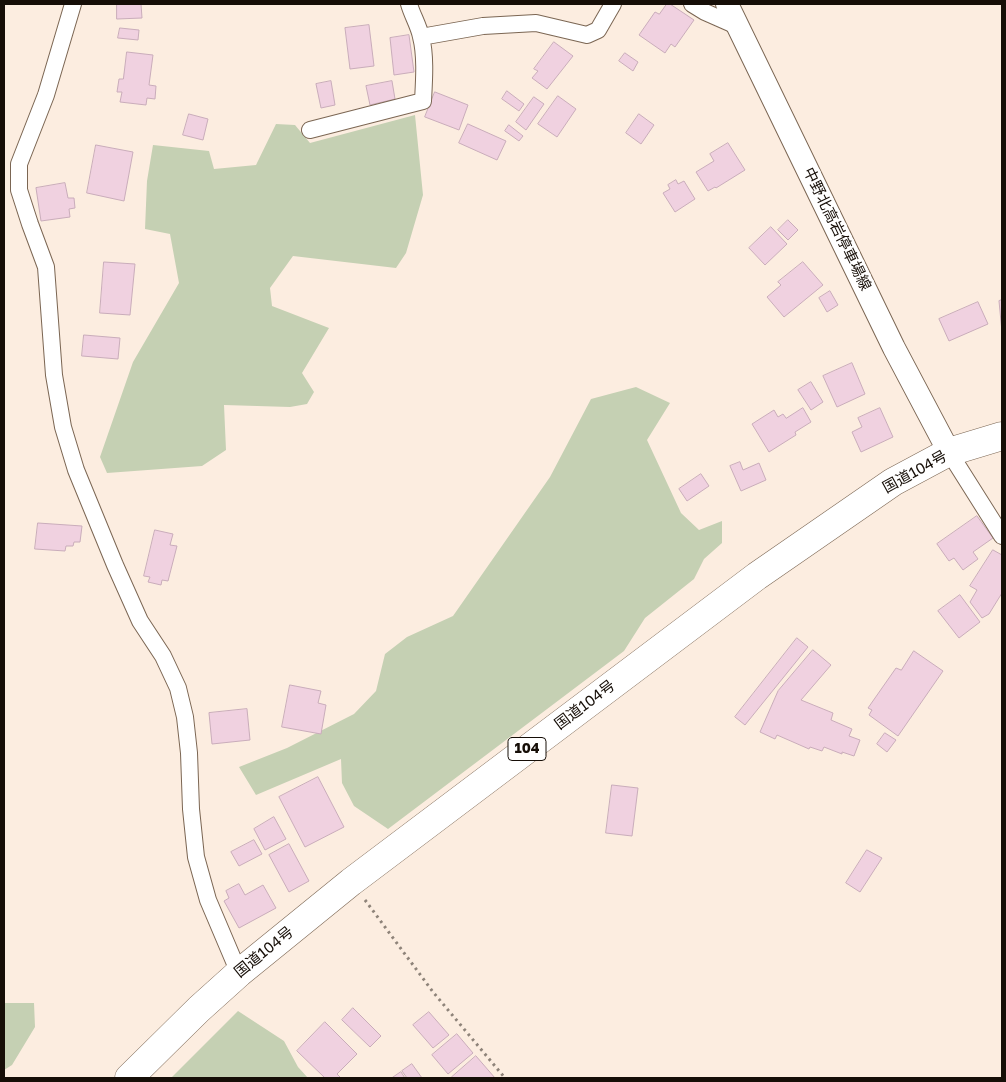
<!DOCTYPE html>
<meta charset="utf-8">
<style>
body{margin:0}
#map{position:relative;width:1006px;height:1082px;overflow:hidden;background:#fcede0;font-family:"Golos Text",sans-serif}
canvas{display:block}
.frame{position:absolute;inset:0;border:5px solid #160e07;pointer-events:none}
</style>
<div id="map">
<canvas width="1006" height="1082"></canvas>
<div class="frame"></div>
</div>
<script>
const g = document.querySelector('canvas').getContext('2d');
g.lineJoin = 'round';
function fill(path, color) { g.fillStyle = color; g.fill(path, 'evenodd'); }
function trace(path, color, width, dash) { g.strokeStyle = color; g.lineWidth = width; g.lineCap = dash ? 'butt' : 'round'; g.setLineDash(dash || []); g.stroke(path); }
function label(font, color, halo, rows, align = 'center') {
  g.font = font + ' "Golos Text","Noto Sans JP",sans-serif'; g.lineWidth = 5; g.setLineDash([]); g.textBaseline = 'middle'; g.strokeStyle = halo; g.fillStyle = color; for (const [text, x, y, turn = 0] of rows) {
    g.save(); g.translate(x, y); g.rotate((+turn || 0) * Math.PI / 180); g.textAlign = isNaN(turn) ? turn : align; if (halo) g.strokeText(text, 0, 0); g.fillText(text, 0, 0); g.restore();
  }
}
fill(new Path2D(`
 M415,115L423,195L406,253L396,268L293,256L270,288L272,306L329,328L302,373L314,392L307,404L290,407L224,405L226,450L202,466L107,473L100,457L133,362L179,283L170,234L145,229L147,181L153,145L209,151L214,169L256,165L276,124L295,125L310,143Z
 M636,387L670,403L647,440L681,513L699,530L722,521V543L704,559L694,579L645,618L624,651L388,829L354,806L342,783L341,759L256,795L239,767L287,748L354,714L376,691L385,654L407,637L453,616L550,477L591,399Z
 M4,1003H34L35,1027L12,1065L4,1070Z
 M238,1011L284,1041L298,1067L308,1078H171Z`), '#c5d0b3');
const building = new Path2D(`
 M117,4H141L142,18L117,19Z
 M667,4H670L694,20L675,47L671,44L665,53L639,35L655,12L659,14Z
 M369,25L374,66L350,69L345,28Z
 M120,28L139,30L138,40L118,38Z
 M409,35L414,72L394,75L390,38Z
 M554,42L573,56L547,89L532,78L538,71L534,69Z
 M127,52L153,55L149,85L156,86L155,99L147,98L146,105L120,102L122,92H117L119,79H123Z
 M625,53L638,62L633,71L619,61Z
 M331,81L335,105L321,108L316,84Z
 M392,81L395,99L370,105L366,86Z
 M507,91L524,104L519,111L502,99Z
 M435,92L468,105L459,130L425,117Z
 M558,96L576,109L557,137L538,124Z
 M534,97L544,104L526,130L516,122Z
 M189,114L208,119L203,140L183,135Z
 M639,114L654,125L641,144L626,133Z
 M468,124L506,141L497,160L459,143Z
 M509,125L523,136L519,141L505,131Z
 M728,143L745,170L716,188L715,187L708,191L696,172L714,161L710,154Z
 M96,145L133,152L124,201L87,193Z
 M676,180L678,184L684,181L695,199L675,212L663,193L670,189L668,185Z
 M65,183L68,198H74L75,208L69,209L70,217L41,221L36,188Z
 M788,220L798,230L788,240L778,230Z
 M771,227L787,244L765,265L749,248Z
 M104,262L135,264L130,315L100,313Z
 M803,262L823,285L784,317L767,297L781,285L778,282Z
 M830,291L838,305L827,312L819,298Z
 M1002,300V332L999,301Z
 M978,302L988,324L949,341L939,319Z
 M84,335L120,338L118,359L82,356Z
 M852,363L865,394L837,407L823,376Z
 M811,382L823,402L811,410L798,390Z
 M803,408L811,422L795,432L796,435L769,452L752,424L774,410L778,417L783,414L786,418Z
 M880,408L893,437L861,452L852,432L862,427L858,418Z
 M740,462L743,470L759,463L766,480L741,491L730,466Z
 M701,474L709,486L687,501L679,489Z
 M977,516L993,538L973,552L978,559L963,570L954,558L949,561L937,544Z
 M38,523L82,526L80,542H74L73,546H66L65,551L35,549Z
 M155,530L173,534L170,545L177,546L168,581L162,580L161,585L148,582L150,577L144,576Z
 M993,550L1002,555V593L989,614L982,618L970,602L977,590L970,586Z
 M960,595L980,622L959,638L938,611Z
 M797,638L808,647L745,725L735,717Z
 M813,650L831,665L801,700L833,713L831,720L852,729L849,736L860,740L854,756L842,752V754L824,747L822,751L810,747L809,749L777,735L775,739L760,732L778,691Z
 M914,651L943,671L898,736L869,715L872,710L868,708L896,668L901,670Z
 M290,685L321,691L318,703L326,705L321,734L282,727Z
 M247,709L250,740L212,744L209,713Z
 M885,733L896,740L887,752L877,744Z
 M318,777L344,827L305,847L279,797Z
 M612,785L638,788L632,836L606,833Z
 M274,817L286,839L265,850L254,829Z
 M254,840L262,854L239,866L231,852Z
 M289,844L309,881L289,892L269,855Z
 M867,850L882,858L860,892L846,883Z
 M239,884L245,895L263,885L276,908L239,928L224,901L229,898L226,891Z
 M353,1008L381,1036L370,1047L342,1020Z
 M429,1012L449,1035L433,1048L413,1025Z
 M325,1022L357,1054L337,1074L341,1078H325L297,1051Z
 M457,1034L473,1053L448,1074L432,1055Z
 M476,1056L495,1078H453L452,1077Z
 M412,1064L422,1078H407L402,1071Z
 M401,1072L405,1078H392Z`);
fill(building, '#f0d1e0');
trace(building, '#c9acba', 1);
const street = new Path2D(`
 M73,4L46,95L19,164V190L30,224L46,267L54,375L63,427L76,470L115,565L140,621L163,656L178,688L185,717L189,753L191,809L196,857L208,900L239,973
 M692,4L705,12L739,27
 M421,37L483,26L536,23L587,35L598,30L613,4
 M310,130L423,101C424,82 426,56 421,37C419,26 412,15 409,4
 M949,452L1002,536`);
const secondary = new Path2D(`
 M727,4L894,348L949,452`);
const highway = new Path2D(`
 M129,1078L199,1009L239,973L351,882L757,576L893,482L949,452L1002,436`);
trace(street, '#7b6653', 18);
trace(secondary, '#7b6653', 24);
trace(highway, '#7b6653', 29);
trace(new Path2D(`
 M365,900L433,992L505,1078`), '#8e8379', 3, [2.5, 4]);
trace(street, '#fff', 16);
trace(secondary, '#fff', 22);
trace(highway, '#fff', 28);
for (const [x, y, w] of [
 [527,749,38]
]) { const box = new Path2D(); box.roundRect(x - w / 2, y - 11.5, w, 23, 4); g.fillStyle = '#fff'; g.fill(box); trace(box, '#160e07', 1); }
label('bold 14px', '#160e07', null, [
 ["104",527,749]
]);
label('15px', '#160e07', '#fff', [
 ["中野北高岩停車場線",837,229,64],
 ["国道104号",915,472,-29],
 ["国道104号",585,705,-37],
 ["国道104号",264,952,-39]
]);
</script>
